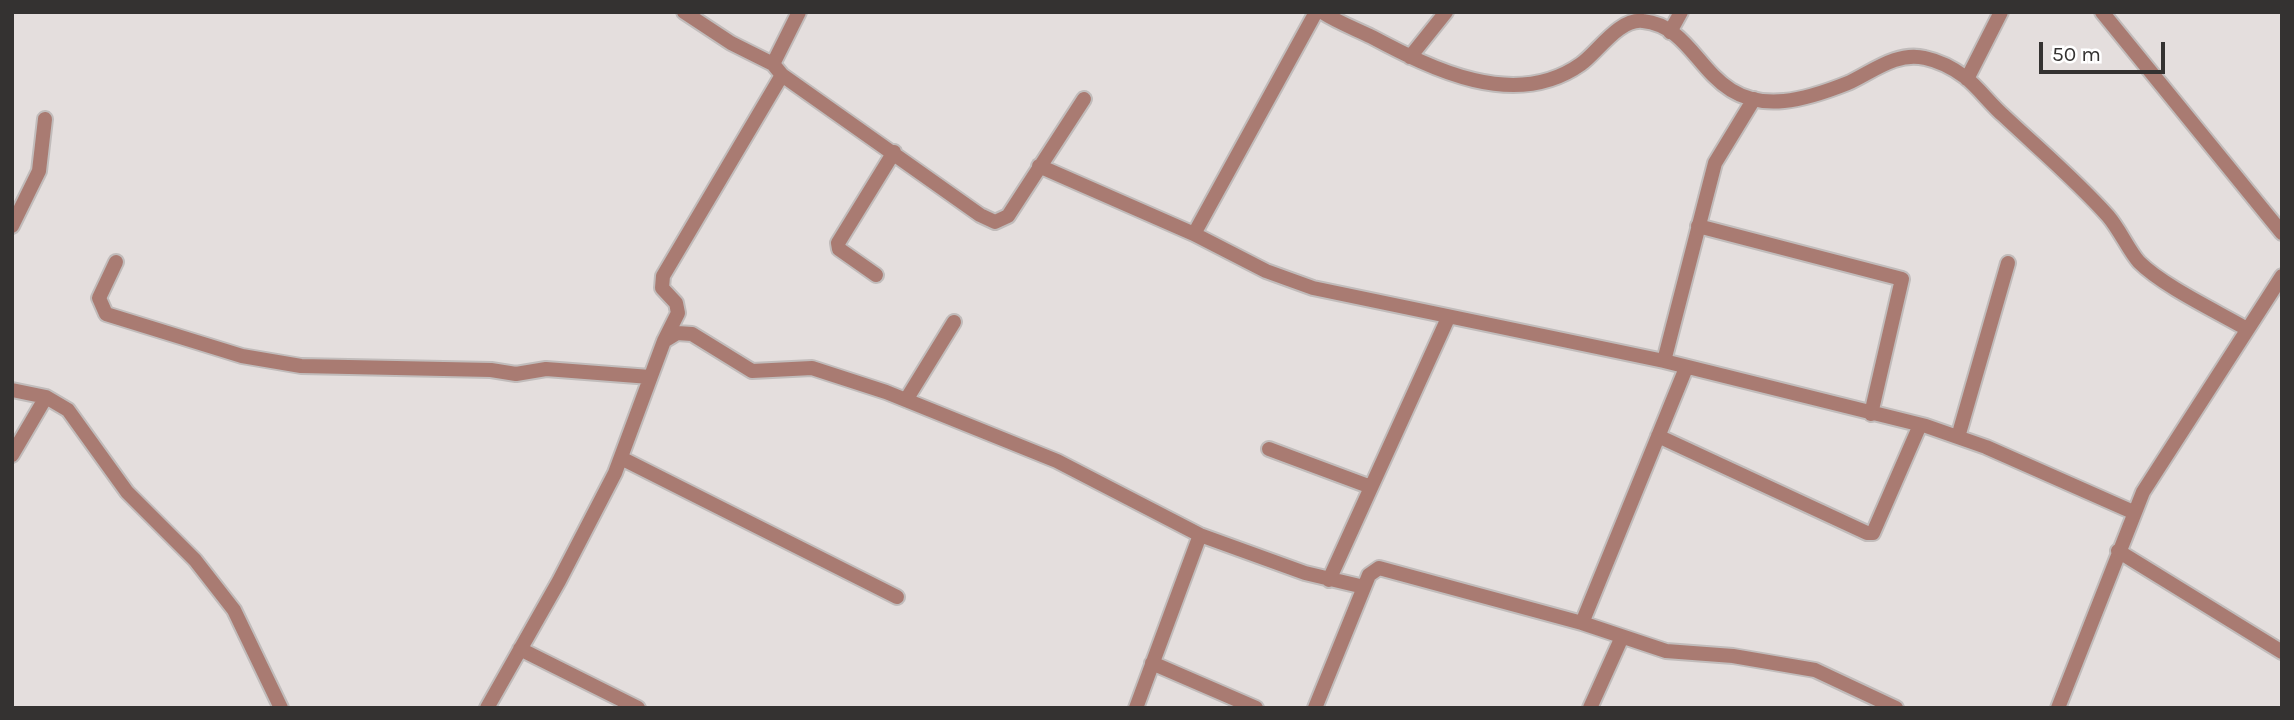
<!DOCTYPE html>
<style>
body{margin:0}
#map{position:relative;width:2294px;height:720px;overflow:hidden;background:#e4dedd;font-family:Karla,sans-serif}
canvas{display:block}
.frame{position:absolute;inset:0;border:14px solid #343231;pointer-events:none}
.scale{position:absolute;left:2039px;top:42px;width:126px;height:32px;box-sizing:border-box;border:4px solid #343231;border-top:0;padding-left:9px;font-size:21px;line-height:24px;white-space:nowrap;color:#343231;-webkit-text-stroke:5px #fff;paint-order:stroke}
</style>
<div id="map">
<canvas width="2294" height="720"></canvas>
<div class="frame"></div>
<div class="scale">50 m</div>
</div>
<script>
const g = document.querySelector('canvas').getContext('2d');
g.lineJoin = 'round';
function trace(path, color, width, dash) { g.strokeStyle = color; g.lineWidth = width; g.lineCap = dash ? 'butt' : 'round'; g.setLineDash(dash || []); g.stroke(path); }
const minor = new Path2D(`
 M684,12L731,43L773,64L782,75L980,215L995,222L1008,216L1084,99
 M1322,12C1337,22 1356,29 1372,37C1432,69 1515,111 1581,64C1598,52 1619,18 1643,21C1702,27 1702,109 1784,101C1805,99 1828,91 1848,83C1872,72 1897,51 1925,58C1939,61 1953,68 1965,77C1979,88 1990,104 2004,116C2039,149 2076,180 2108,216C2120,230 2129,251 2139,262C2163,286 2216,311 2247,329
 M2102,12L2282,233
 M1670,32L1681,12
 M1410,57L1446,12
 M773,64L799,12
 M1967,79L2001,12
 M1039,166L1194,234L1266,271L1313,288L1664,361L1926,426L1986,447L2133,512
 M12,226L39,171L45,119
 M1698,226L1902,279L1871,414
 M1194,234L1316,12
 M116,262L99,298L106,314L242,356L301,366L491,370L516,374L546,369L650,377
 M876,275L839,249L838,243L894,152
 M664,341L677,333L692,334L752,371L812,368L886,392L1057,461L1200,535L1305,573L1364,587
 M1664,361L1715,163L1754,99
 M12,390L46,397L68,410L127,492L195,560L234,610L281,708
 M906,400L954,322
 M1658,436L1867,533H1873L1920,425
 M1958,437L2008,263
 M1269,449L1371,487
 M12,455L46,397
 M621,458L897,597
 M2118,551L2282,652
 M1329,580L1448,318
 M1582,623L1686,368
 M520,649L638,708
 M1152,663L1256,708
 M487,708L559,581L615,473L664,341L678,313L676,303L662,288L663,276L782,75
 M1136,708L1200,535
 M1315,708L1369,575L1379,568L1582,623L1666,651L1733,656L1815,670L1896,708
 M1590,708L1622,637
 M2058,708L2143,492L2282,276`);
trace(minor, '#c1bcbb', 18);
trace(minor, '#a97b72', 14);
</script>
